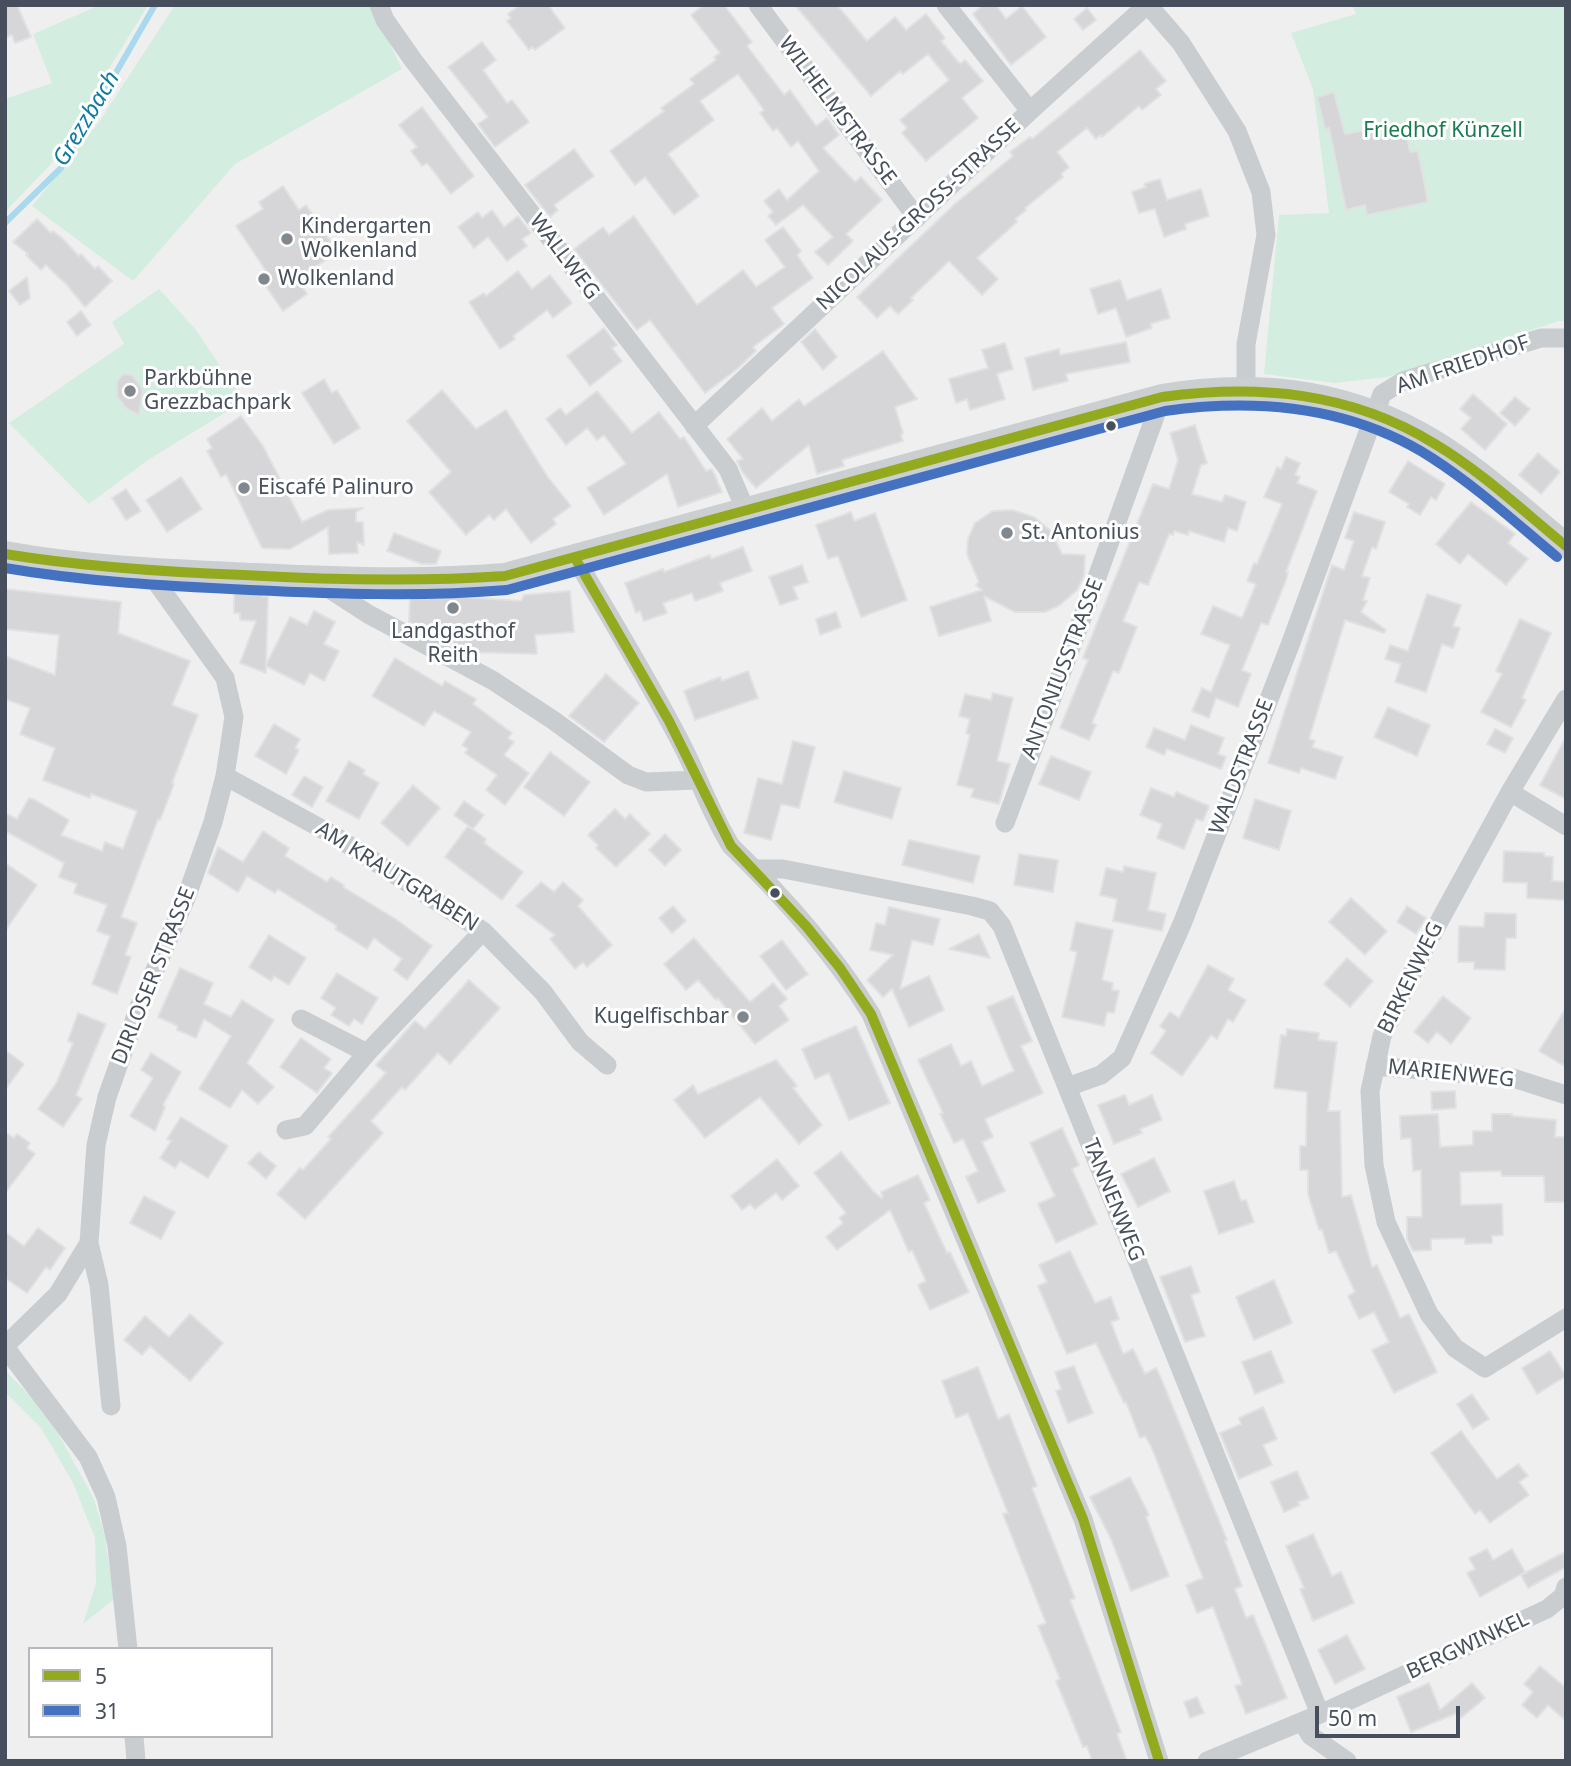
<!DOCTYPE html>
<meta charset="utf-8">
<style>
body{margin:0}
#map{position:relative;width:1571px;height:1766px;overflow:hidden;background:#efefef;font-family:"Noto Sans",sans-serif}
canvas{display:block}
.frame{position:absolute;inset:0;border:7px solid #464f5b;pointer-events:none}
.legend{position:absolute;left:28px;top:1647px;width:245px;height:91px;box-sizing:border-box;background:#fff;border:2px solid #b5b9bd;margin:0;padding:9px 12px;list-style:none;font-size:21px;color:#464f5b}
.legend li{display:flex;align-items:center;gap:14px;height:35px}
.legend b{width:35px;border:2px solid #b5b9bd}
.scale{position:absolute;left:1315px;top:1706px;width:145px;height:32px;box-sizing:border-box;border:4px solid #464f5b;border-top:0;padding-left:9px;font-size:21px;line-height:24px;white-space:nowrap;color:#464f5b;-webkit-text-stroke:5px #fff;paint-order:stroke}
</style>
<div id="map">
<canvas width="1571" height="1766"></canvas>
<div class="frame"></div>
<ul class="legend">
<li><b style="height:9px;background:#94aa1e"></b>5</li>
<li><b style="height:9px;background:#4472c1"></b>31</li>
</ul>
<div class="scale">50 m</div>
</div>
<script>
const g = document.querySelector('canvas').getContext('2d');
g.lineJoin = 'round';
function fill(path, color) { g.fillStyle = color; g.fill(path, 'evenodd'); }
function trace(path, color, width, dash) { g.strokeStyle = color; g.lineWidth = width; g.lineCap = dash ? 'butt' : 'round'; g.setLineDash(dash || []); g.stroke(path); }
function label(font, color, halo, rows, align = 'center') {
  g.font = font + ' "Noto Sans",sans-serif'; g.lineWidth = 6; g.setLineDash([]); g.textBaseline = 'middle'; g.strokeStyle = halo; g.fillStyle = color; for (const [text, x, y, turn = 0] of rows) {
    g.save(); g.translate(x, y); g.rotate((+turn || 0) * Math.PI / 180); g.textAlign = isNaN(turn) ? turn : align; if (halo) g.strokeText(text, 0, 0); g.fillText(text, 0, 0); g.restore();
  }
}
fill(new Path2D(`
 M100,5H148L51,164L5,212V99L52,83L33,34Z
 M175,5H372L402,69L235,164L133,281L32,206L99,122Z
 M1352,5H1566V321H1559L1387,377L1335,383L1264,374L1279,215L1329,213L1313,89L1291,33L1356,14Z
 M159,289L196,330L244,401L148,460L89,504L9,423L124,344L112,322Z
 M5,1370L32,1398L59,1435L94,1499L105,1536L114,1599L83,1624L96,1583L95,1538L73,1483L41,1428L5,1392Z`), '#d3eee0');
trace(new Path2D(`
 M5,223L61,168L155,5`), '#a8d9ec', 6);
const building = new Path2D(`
 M5,5H17L31,37L15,43L12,35L5,38Z
 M520,5H548L565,28L535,50L532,47L529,50L507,21L511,18L508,14Z
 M704,5H724L752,42L747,46L784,95L790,90L816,126L827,118L839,135L823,148L855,182L861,177L882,200L846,234L853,241L828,265L815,252L833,237L803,205L776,225L768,216L773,212L764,201L779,189L787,200L819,171L798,141L791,147L777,128L773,131L760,113L764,110L738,74L700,101L714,120L668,154L699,196L674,215L645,177L635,185L610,151L664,111L661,108L694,84L690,79L716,60L714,57L720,53L691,15Z
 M795,5H837L867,41L895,17L906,30L926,14L945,38L941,41L960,64L965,60L983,81L962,98L978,118L926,161L902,133L907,128L900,120L949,80L928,54L903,74L900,71L871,96Z
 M983,5H996L1006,19L1022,6L1046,37L1011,65L973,14Z
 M1087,8L1096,20L1083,30L1074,19Z
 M482,42L496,60L483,70L507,103L512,100L529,122L495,147L478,124L488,117L448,67Z
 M1140,50L1166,81L1156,89L1161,95L1142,110L1139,106L1102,137L1100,135L1096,139L1087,128L1057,152L1069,167L1061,174L1063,177L1025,208L1026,210L1015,219L1017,222L977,258L998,279L982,295L949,261L911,298L913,300L898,314L890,306L877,318L857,297L955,204L1013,156L1010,152L1030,137L1032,139Z
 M1334,92L1345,134L1404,123L1410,152L1418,151L1428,202L1367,215L1365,205L1346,210L1329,128L1325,129L1317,97Z
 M422,107L474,176L451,194L427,163L422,166L411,151L417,147L399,125Z
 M574,149L594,176L554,205L558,210L550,217L525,185Z
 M1160,179L1167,200L1201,189L1209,216L1185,224L1186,229L1164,237L1155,209L1139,213L1132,192L1146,187L1144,184Z
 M283,186L299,210L306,205L338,252L297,279L307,294L283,311L265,285L272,280L236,226L263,209L259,202Z
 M492,210L504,227L518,216L531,233L522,239L527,246L507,261L488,237L474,248L458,227L478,212L482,218Z
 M634,216L697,305L743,270L756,287L785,267L765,240L783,227L801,251L797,255L813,278L772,308L784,324L753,347L756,351L737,369L705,393L650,320L637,330L574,249L603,227L609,235Z
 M37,219L51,233L53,231L62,238L79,256L81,254L95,269L98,266L112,281L85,307L67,285L46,265L41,270L26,255L28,254L13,242Z
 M518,271L532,289L550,275L572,303L553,318L547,310L513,336L515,339L500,349L469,302L484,293L486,296Z
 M27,277L30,298L20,305L9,291Z
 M1120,280L1127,300L1161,289L1170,318L1150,324L1152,328L1126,337L1116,308L1098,314L1090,289Z
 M81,311L91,325L77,336L67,322Z
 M604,328L617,345L612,348L622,361L590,386L567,356Z
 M815,329L837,357L823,370L801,342Z
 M1126,342L1130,362L1066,374L1068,381L1033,390L1025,358L1059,349L1060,355Z
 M1005,343L1013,369L997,374L1005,399L970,410L967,399L956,403L949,379L988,368L982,350Z
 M883,351L917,399L895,407L903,433L901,435L903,441L842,460L844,466L817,474L809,445L756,488L743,473L737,461L743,459L727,439L762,408L772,421L799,399L804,406Z
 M123,374L132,375L143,390L139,415L126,408L117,396V382Z
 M324,379L332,393L337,390L360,428L334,444L302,393Z
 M442,390L476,429L506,410L547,476L571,506L553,519L556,524L531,543L506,509L494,520L489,515L466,535L429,492L451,472L407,421Z
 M597,391L632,433L659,412L680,439L684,437L706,471L712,469L722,492L678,507L667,474L604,515L587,488L626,464L604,435L597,440L587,428L566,445L546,419L560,408L566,415Z
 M1473,394L1507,424L1485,450L1461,429L1471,418L1460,409Z
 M1515,397L1530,409L1515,426L1500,413Z
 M241,416L263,446L302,522L328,510L363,508L356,512V522H363L364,545L357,542L358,553L329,554L328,527L290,549L262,548L226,474L221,477L207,451L212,448L207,439Z
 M1195,425L1207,463L1201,465L1192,494L1222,502L1225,495L1246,502L1237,531L1228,528L1224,542L1189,531L1188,535L1174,531L1173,535L1169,534L1148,585L1139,582L1123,621L1137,627L1119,673L1113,671L1092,723L1096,725L1089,740L1060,728L1088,660L1083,658L1153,484L1169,489L1178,460L1170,433Z
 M1538,453L1560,472L1541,494L1519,475Z
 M1286,457L1300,463L1295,475L1300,477L1297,483L1317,491L1286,572H1288L1286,580L1268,625L1261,623L1242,670L1251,674L1238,707L1216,698L1209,718L1192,711L1202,688L1211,692L1230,645L1201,634L1213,606L1242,618L1256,584L1247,581L1254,563L1257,564L1282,504L1264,497L1277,467L1281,469Z
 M1408,461L1445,484L1436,500L1431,497L1420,515L1407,507L1409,504L1389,492Z
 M181,477L202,509L167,532L146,500Z
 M126,489L141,511L126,520L112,498Z
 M1471,502L1515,534L1508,543L1528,559L1506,585L1468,554L1460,564L1436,544Z
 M1012,510L1034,517L1051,531L1062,554L1085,555L1084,576L1077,590L1060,605L1045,612H1015L984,596L991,621L939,636L930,607L982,590L976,585L979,582L967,554L968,539L975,523L993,511Z
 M851,512L854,521L875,513L907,600L861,617L838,556L828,559L816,525Z
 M1354,512L1385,522L1376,549L1372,547L1362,576L1370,578L1363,600L1367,601L1361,612L1386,630L1384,633L1345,620L1309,739L1315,741L1312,747L1343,757L1335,779L1301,768L1299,773L1268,763L1332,565L1344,570L1354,541L1345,538Z
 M394,533L441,551L436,564H422L387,551Z
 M743,547L752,571L720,583L723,591L695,601L692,593L663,603L667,613L644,621L640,611L636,613L625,583L663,569L664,572L710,555L711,559Z
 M802,565L808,582L793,587L798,599L780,605L769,577Z
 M5,589L121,602L118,633L190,661L172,705L198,715L172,783L174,784L160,820L158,819L121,917L137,923L125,955L131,957L117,994L92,984L110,936L97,931L107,905L74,893L77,884L59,877L64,863L5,831V813L17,819L29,798L35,800L69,820L61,835L102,851L105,842L123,849L137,811L91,794L90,798L43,780L55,748L20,734L30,708L5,699V656L55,675L59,635L5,629Z
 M234,591L264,592L263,597L268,596L266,665L290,617L307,625L314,611L335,622L324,644L339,651L324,681L310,673L304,685L266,666V673L240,663L256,621L240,620V613H234Z
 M570,591L574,632L535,635L537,654L466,652L467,647H455L409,622L410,598L429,599V596L434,595L521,601L524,595Z
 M1427,594L1461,605L1453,626L1460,628L1453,648L1442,644L1426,692L1395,682L1401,664L1385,659L1390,645L1408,651Z
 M836,612L841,627L820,635L816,619Z
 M1520,619L1551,633L1522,698L1526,700L1511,727L1481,712L1502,674L1496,671Z
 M395,658L442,686L445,681L476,699L473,704L512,733L508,738L514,742L504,755L529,773L505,805L486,790L497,775L465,753L468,749L462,745L471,732L434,711L424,726L372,696Z
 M748,671L758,698L695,720L684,691L720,677L722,681Z
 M606,674L639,703L604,742L569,716Z
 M993,693L1013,698L997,761L1010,764L999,804L971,797L974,789L957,785L970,735L966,733L970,719L959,716L965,694L991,700Z
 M1388,707L1430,725L1417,756L1374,737Z
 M274,724L300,739L295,748L299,750L286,774L255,756Z
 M1191,725L1224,738L1218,754L1226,757L1221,769L1167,749L1164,755L1146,747L1154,728L1185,740Z
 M1495,729L1513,738L1505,753L1487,744Z
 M1566,737V799L1540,785Z
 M793,741L815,747L799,808L781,804L771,840L744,833L758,778L782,784Z
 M550,752L590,782L564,816L524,787Z
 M1051,756L1091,772L1079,800L1039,784Z
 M349,761L365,770L363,774L379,783L359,819L326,801Z
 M844,771L901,788L892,819L834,802Z
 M304,776L323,787L312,807L292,795Z
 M413,785L440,808L408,846L381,823Z
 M1151,788L1174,797L1176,792L1209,806L1203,821L1196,819L1184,849L1157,838L1162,824L1140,815Z
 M1255,799L1291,811L1279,850L1243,838Z
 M464,801L484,815L473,829L454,815Z
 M615,809L625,819L630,814L650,834L616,867L596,848L598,845L588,835Z
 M468,826L486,839L484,843L523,872L502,900L445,857Z
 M263,831L289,848L285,856L327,882L331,877L344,885L343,887L397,920L432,946L407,980L394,970L402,959L374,938L367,949L335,929L337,926L278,889L275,893L247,876L238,892L208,873L218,847L243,862Z
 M665,834L681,850L665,866L649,850Z
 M909,840L980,856L973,883L902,865Z
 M1504,851L1544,853V856L1553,857L1552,881L1566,882V900L1527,898V883L1503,882Z
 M1019,854L1058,860L1053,892L1014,885Z
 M5,863L37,885L5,931Z
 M1124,866L1156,873L1148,910L1166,914L1162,931L1113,921L1117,899L1100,895L1106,868L1123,872Z
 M541,882L554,892L563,882L583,900L578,906L612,945L587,967L583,962L575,969L550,939L555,935L516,906Z
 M1351,898L1387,931L1365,955L1329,922Z
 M673,906L686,921L672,933L659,918Z
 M1407,906L1426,918L1416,934L1397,922Z
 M889,907L940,919L933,945L912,940L900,989L929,976L944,1010L909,1027L892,989L883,997L867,980L893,955L870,950L876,923L885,925Z
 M1485,913L1516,914V938H1506L1505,970L1474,969V962H1458L1459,926L1484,927Z
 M1076,922L1113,930L1102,980L1113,983L1112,990L1119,991L1114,1013L1107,1012L1104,1026L1062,1017L1077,952L1070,950Z
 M979,934L990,958L949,949Z
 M269,935L306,958L289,985L274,976L271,981L249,967Z
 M694,938L750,1002L773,983L787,999L779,1006L789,1020L755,1044L718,998L716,1000L698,980L686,990L664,964Z
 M782,940L808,974L786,990L760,956Z
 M1347,958L1373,981L1350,1007L1324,984Z
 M1208,965L1234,979L1228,990L1246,1000L1233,1022L1228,1019L1217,1039L1211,1035L1182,1076L1151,1053L1166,1031L1160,1026L1170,1012L1179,1018Z
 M180,968L213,983L204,1004L231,1017L242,1000L274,1020L247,1063L274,1087L258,1104L242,1090L230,1108L199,1089L231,1036L204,1019L196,1038L177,1030L178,1026L158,1017Z
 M337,973L378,998L362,1024L354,1019L349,1026L331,1015L336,1008L321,998Z
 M469,980L500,1008L450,1064L438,1053L405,1090L402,1087L371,1121L383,1133L305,1219L277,1194L300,1168L303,1170L331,1139L328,1137L386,1073L376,1065L415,1021L425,1029Z
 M1013,996L1032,1041L1021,1046L1043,1093L985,1119L993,1137L982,1142L1005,1191L978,1203L966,1177L978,1171L963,1139L954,1143L940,1114L943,1113L918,1060L951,1044L961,1066L971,1061L982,1086L1014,1071L987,1007Z
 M1443,996L1471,1018L1451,1044L1437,1032L1428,1043L1414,1032Z
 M1566,1008V1067L1539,1051Z
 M78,1013L106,1024L76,1095L82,1099L63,1127L38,1109L57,1082L73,1043L68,1041Z
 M856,1026L890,1103L849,1120L829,1073L815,1079L802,1049Z
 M1287,1029L1319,1033L1318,1040L1337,1042L1328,1111H1340L1342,1197L1351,1195L1372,1267L1377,1265L1400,1318L1409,1314L1437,1372L1394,1393L1372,1350L1389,1342L1374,1312L1359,1319L1348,1296L1355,1292L1336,1251L1329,1253L1322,1229L1319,1230L1308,1194V1170H1300V1146H1306L1307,1092L1274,1088L1281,1035L1286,1036Z
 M301,1038L331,1059L324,1068L332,1073L317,1093L280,1067Z
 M5,1050L24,1064L5,1090Z
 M151,1053L181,1072L163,1105L165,1107L155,1131L130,1116L153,1078L141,1070Z
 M776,1060L797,1086L793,1088L822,1125L799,1144L760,1097L705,1138L674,1100L693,1085L698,1094Z
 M1455,1091L1456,1108L1432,1110L1431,1092Z
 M1125,1095L1129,1105L1152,1095L1162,1120L1140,1129L1142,1133L1114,1144L1098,1105Z
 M1438,1114L1440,1147L1473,1145V1131H1492V1114H1512V1116L1556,1120L1555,1137H1566V1202H1545L1544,1176H1502L1501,1171L1460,1172L1461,1205L1502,1204L1503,1235L1492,1236V1243L1465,1244V1238L1431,1239V1250L1413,1251L1407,1239V1217H1422L1421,1170L1413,1171L1411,1138L1401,1139L1400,1116Z
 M181,1117L228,1146L208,1178L180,1161L175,1168L160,1158L171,1141L167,1139Z
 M1062,1128L1079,1165L1072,1169L1097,1224L1056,1243L1038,1204L1055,1196L1030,1143Z
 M5,1132L14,1138L17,1134L30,1143L27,1148L35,1154L5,1193Z
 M259,1152L276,1166L266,1179L248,1163Z
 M841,1152L873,1191L881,1198L883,1197L881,1192L918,1175L930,1200L924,1203L947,1253L950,1252L969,1292L930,1310L918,1285L926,1281L912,1250L909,1252L890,1210L837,1250L826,1237L843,1223L839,1218L846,1213L814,1173Z
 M1154,1158L1170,1191L1138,1207L1121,1174Z
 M777,1159L799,1186L782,1200L776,1193L755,1209L750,1204L742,1210L731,1196Z
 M1234,1181L1241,1201L1246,1200L1254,1222L1219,1234L1204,1191Z
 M144,1196L175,1212L161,1239L130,1223Z
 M38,1228L65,1248L50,1270L46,1267L27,1293L5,1278V1232L24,1246Z
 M1070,1251L1095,1303L1111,1297L1119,1319L1111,1322L1123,1354L1133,1349L1145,1374L1156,1368L1161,1378L1227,1540L1225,1541L1242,1586L1235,1589L1246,1618L1253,1615L1287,1698L1246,1714L1235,1686L1242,1684L1213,1607L1197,1613L1186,1585L1203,1578L1151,1446L1145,1436L1140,1438L1126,1402L1124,1403L1096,1343L1067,1354L1038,1286L1047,1282L1039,1265Z
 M1191,1266L1200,1292L1191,1295L1205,1336L1185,1342L1160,1277Z
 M1274,1280L1292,1323L1254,1340L1236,1297Z
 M190,1314L223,1343L190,1381L150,1346L142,1355L124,1340L145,1316L169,1337Z
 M1271,1351L1284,1382L1255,1394L1242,1362Z
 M1550,1351L1566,1376L1537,1394L1522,1368Z
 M1074,1366L1093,1413L1068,1423L1056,1391L1061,1389L1055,1372Z
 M978,1367L998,1419L1009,1414L1037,1486L1032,1488L1075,1598L1070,1600L1121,1732L1117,1734L1127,1761H1092L1087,1746L1083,1747L1056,1681L1060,1679L1038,1626L1046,1623L1003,1514L1008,1513L968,1413L956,1418L942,1381Z
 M1472,1394L1489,1419L1473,1429L1457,1404Z
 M1263,1407L1277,1439L1263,1445L1272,1465L1239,1479L1220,1433L1241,1424L1239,1418Z
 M1461,1431L1497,1479L1518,1464L1528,1476L1519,1482L1529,1495L1490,1523L1480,1510L1475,1514L1431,1453Z
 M1297,1471L1309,1498L1298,1502L1300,1505L1284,1512L1271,1482Z
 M1130,1477L1149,1515L1146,1517L1169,1576L1131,1591L1111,1539L1090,1497Z
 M1313,1534L1332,1576L1341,1572L1354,1603L1313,1621L1300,1589L1304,1588L1286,1546Z
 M1487,1549L1493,1560L1512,1549L1525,1572L1480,1597L1467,1573L1475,1569L1469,1558Z
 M1563,1553L1566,1558V1567L1528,1588L1521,1575Z
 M1347,1635L1365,1669L1335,1684L1318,1650Z
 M1540,1666L1566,1688V1721L1548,1705L1537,1718L1522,1705L1533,1692L1524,1684Z
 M1429,1683L1440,1710L1472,1683L1485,1698L1461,1718L1457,1713L1411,1732L1397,1697Z
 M1197,1697L1204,1713L1190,1718L1184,1702Z`);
fill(building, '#d6d6d8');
trace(building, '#e0e1e2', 2);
trace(new Path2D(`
 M379,5L385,20L413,60L728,469L746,511
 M758,5L917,218
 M946,5L1030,111
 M1148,5L1181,43L1237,131L1261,192L1266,235L1246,344V390
 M694,426L1030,111L1147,5
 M575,558C612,620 649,681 682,745C699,778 711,814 731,846C784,897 832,951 871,1014L1083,1519L1159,1761
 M314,579L368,614L492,680L553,720L628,775L646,782L698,780
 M1566,699L1510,792L1423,951L1382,1036L1370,1091L1374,1165L1386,1222L1429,1314L1455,1348L1485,1368L1566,1318
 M225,776L333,835L483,931L543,992L580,1042L607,1065
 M1510,792L1566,826
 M1005,823L1087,605L1162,397
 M755,869H783L972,906L990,911L1002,926L1320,1714
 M301,1019L367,1053
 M1375,1066L1513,1078L1566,1095
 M1067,1087L1101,1075L1122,1058L1182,924L1290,645L1382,394L1403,381L1541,338H1566
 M286,1130L305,1126L367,1053L483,931
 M5,1346L58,1294L89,1243
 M5,1347L88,1457L106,1497L117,1546L128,1649
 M111,1406L99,1285L89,1243L96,1145L107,1097L139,1007L186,898L213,822L225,776L234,717L225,678L149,572
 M1302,1722L1311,1736L1347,1761
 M134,1736L136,1761
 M1207,1761L1320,1714L1547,1609L1563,1596L1566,1587`), '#cacdd0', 19);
trace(new Path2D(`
 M5,554C88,569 171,572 255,576C338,580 421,583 505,576L1162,397C1252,382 1336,390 1417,433C1471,462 1518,507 1566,546`), '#cccfd1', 26);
trace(new Path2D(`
 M5,554C84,567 164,572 244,575C331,580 418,582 505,576L1162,397C1258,384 1351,392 1435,444C1482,472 1523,511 1566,546
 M575,558L669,721L731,846L806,926L840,968L871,1014L1083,1519L1159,1761`), '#94aa1e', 10);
trace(new Path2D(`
 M5,568C87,582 168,586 250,590C336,594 422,597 507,590L1165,411C1258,398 1351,406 1432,458C1477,487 1516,523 1557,557`), '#4472c1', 10);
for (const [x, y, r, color] of [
 [287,239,7,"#81878f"],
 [264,279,7,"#81878f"],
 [130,391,7,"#81878f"],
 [1111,426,6,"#464f5b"],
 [244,488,7,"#81878f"],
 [1007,533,7,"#81878f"],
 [453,608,7,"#81878f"],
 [775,893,6,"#464f5b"],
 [743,1017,7,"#81878f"]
]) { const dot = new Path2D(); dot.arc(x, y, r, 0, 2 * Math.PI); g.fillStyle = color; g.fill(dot); trace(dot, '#fff', 2.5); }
label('21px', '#464f5b', '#fff', [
 ["WILHELMSTRASSE",837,111,53],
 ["NICOLAUS-GROSS-STRASSE",919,215,-43],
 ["WALLWEG",564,257,53],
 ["AM FRIEDHOF",1463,365,-19],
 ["ANTONIUSSTRASSE",1063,669,-69],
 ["WALDSTRASSE",1242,767,-69],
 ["AM KRAUTGRABEN",397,877,32],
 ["DIRLOSER STRASSE",154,976,-68],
 ["BIRKENWEG",1411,978,-64],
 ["MARIENWEG",1451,1074,6],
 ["TANNENWEG",1113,1200,68],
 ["BERGWINKEL",1468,1646,-25]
]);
label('21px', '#187b51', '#fff', [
 ["Friedhof Künzell",1443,131]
]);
label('21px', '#464f5b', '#fff', [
 ["Kindergarten",301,227],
 ["Wolkenland",301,251],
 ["Wolkenland",278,279],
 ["Parkbühne",144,379],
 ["Grezzbachpark",144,403],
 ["Eiscafé Palinuro",258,488],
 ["St. Antonius",1021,533],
 ["Landgasthof",453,632,"center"],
 ["Reith",453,656,"center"],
 ["Kugelfischbar",729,1017,"right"]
], 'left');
label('italic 23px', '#0e7aa6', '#fff', [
 ["Grezzbach",87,119,-59]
]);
</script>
